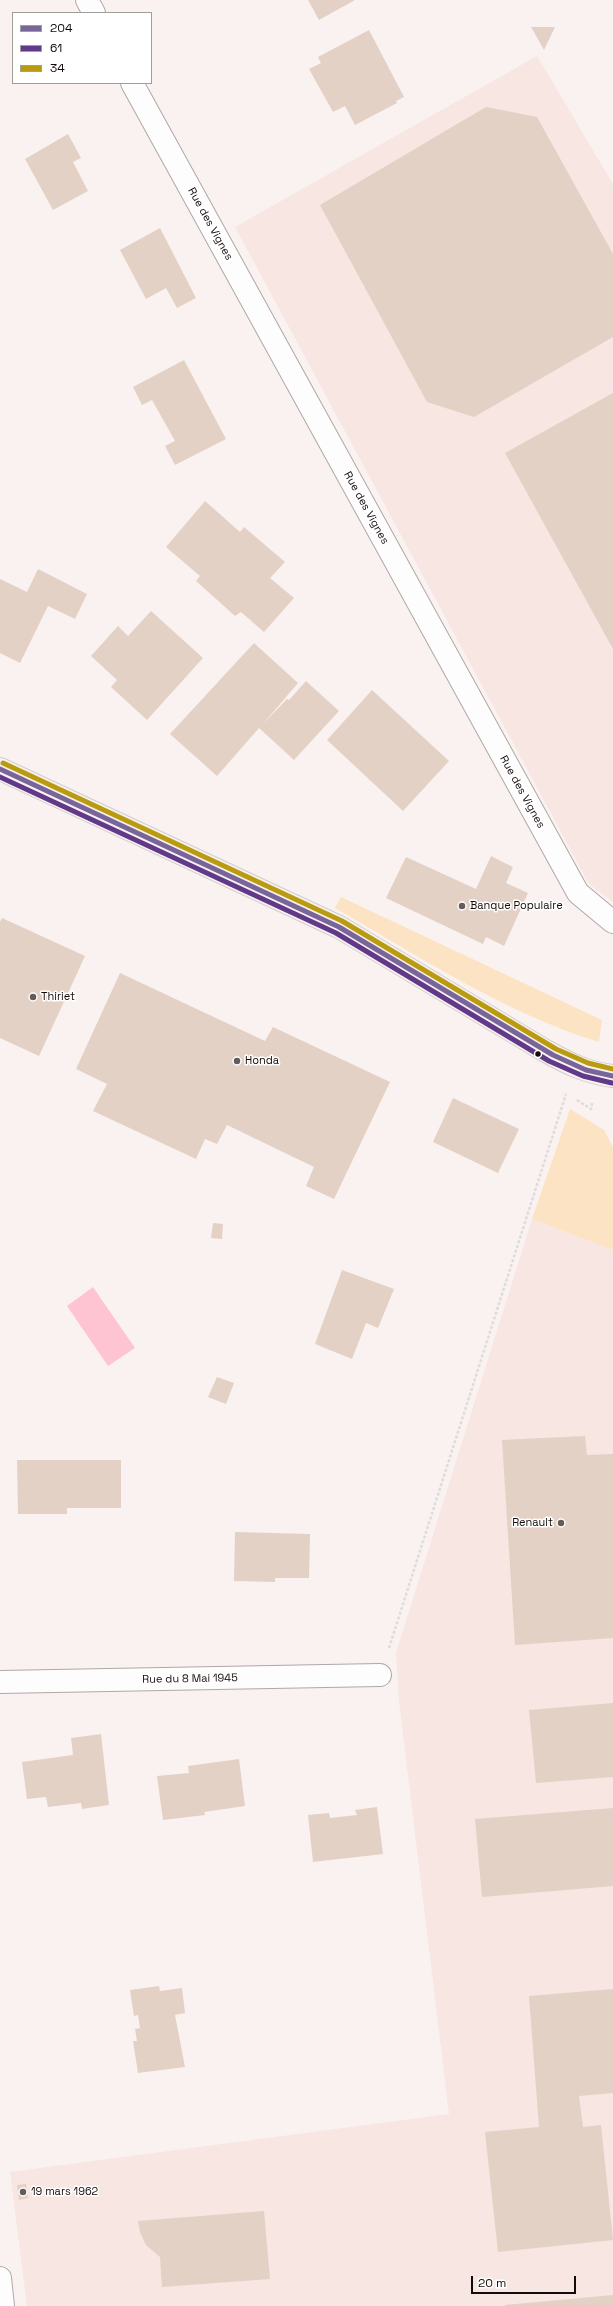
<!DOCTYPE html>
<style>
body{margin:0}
#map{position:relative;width:613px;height:2306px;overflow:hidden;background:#faf2f0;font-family:"Space Grotesk",sans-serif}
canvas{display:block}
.legend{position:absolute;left:12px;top:12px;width:140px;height:72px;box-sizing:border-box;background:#fff;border:1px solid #a09d9d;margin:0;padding:5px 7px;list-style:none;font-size:12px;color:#120b09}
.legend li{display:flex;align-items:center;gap:8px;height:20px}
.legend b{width:20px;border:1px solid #a09d9d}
.scale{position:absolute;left:471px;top:2276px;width:105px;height:18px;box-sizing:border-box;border:2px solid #120b09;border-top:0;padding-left:5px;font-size:12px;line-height:14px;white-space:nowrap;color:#120b09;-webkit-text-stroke:3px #fff;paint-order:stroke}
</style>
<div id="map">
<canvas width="613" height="2306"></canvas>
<ul class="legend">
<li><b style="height:5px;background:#7a659a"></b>204</li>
<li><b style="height:5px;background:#623888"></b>61</li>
<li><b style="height:5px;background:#ba9b10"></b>34</li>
</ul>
<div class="scale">20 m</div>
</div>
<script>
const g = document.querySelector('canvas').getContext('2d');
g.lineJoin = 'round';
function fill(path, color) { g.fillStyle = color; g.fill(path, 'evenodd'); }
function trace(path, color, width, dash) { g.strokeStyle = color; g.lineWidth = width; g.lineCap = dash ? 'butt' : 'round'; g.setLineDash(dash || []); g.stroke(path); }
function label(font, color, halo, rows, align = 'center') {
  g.font = font + ' "Space Grotesk",sans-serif'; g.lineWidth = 3; g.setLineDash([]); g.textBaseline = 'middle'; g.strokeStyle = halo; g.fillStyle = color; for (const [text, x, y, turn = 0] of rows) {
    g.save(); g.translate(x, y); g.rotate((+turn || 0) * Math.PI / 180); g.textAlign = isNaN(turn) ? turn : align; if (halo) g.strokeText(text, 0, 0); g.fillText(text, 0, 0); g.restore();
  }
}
fill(new Path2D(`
 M537,56L613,184V902L589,884L235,227Z
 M532,1219L613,1250V2306H27L10,2172L449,2114L399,1701L396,1653Z`), '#f7e6e1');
fill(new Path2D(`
 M341,897L602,1020L599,1042C505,1013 420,957 335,908Z
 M570,1109L604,1130L613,1147V1250L532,1219Z`), '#fce3c3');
fill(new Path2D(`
 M93,1287L135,1348L108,1366L67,1306Z`), '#fec4d2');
fill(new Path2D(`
 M308,0H355L319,20Z
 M531,27H555L544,50Z
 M369,30L404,97L396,101L397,103L355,125L345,106L333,112L309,69L321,63L318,57Z
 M486,107L537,117L613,254V337L474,417L427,402L320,205Z
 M68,134L81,158L73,162L88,191L53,210L25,159Z
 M160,228L196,298L177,308L166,288L146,299L120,250Z
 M184,360L226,439L175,465L165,446L175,441L152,400L142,405L133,387Z
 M613,393V649L505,453Z
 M205,501L240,532L244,527L285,562L270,578L294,598L264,632L241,612L235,616L196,581L200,576L166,547Z
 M38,569L87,594L75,619L48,606L20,663L0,653V579L27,592Z
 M151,611L203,658L147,720L111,687L117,680L91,656L118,626L128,636Z
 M254,643L298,683L263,724L287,699L289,700L306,681L339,711L294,760L259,728L217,776L170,734Z
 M372,690L449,761L403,811L327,740Z
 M491,856L513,867L506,883L528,893L504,946L486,937L483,944L386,898L406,857L476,889Z
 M2,918L85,956L39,1056L0,1038V922Z
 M120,973L265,1041L273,1027L390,1082L334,1199L306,1186L314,1167L227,1125L217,1144L205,1139L196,1159L93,1111L107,1084L76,1069Z
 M453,1098L519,1129L498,1173L433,1142Z
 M213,1223L223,1224L222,1239L211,1238Z
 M342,1270L394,1289L378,1328L366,1323L352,1359L315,1344Z
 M217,1377L234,1383L226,1404L208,1397Z
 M585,1436L587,1455L613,1454V1638L515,1645L502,1440Z
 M17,1460H121V1508H67V1514H18Z
 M235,1532L310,1534L309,1578H275V1582L234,1581Z
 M613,1703V1777L536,1783L529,1710Z
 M101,1734L109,1805L82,1809L81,1803L48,1807L46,1797L27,1799L22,1762L73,1755L71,1738Z
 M239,1759L245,1806L204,1812L205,1815L163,1820L157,1776L189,1773L188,1766Z
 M377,1807L383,1854L313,1862L308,1815L329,1813L330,1818L357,1815L355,1810Z
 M613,1808V1886L482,1897L475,1819Z
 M159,1986L160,1991L182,1988L185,2013L175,2015L185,2067L138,2073L133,2041H137L135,2029L140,2028L138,2015L134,2016L130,1990Z
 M613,1989V2093L579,2096L583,2127L601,2125L613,2240L498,2252L485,2132L539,2127L529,1996Z
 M26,2184L28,2198L19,2200L17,2185Z
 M264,2211L270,2279L162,2287L160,2257L146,2245L140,2232L138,2221Z
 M613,2295V2306H505V2305Z`), '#e3d1c5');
const minor = new Path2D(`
 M87,0L94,13
 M132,83L578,893L613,922
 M0,1682L380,1675
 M0,2278L3,2306`);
const major = new Path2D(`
 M0,769L339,927L544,1050C567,1063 587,1073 613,1076`);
trace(minor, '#afa8a5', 24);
trace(major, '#d3cecd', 24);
trace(new Path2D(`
 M577,1100L591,1109L592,1103
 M389,1648L566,1094`), '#dedbdb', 2.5, [3, 2]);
trace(minor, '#fefdfd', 22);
trace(major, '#f7f2f2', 22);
trace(new Path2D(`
 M0,769L339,927L553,1055L586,1070L613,1076`), '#7a659a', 5);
trace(new Path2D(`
 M0,777L336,933L549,1061L583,1076L612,1083`), '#623888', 5);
trace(new Path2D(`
 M3,763L342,921L556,1049L588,1063L613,1069`), '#ba9b10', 5);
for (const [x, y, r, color] of [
 [462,906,4,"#635c5a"],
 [33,997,4,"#635c5a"],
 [538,1054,3.5,"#120b09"],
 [237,1061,4,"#635c5a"],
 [561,1523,4,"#635c5a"],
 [23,2192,4,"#635c5a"]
]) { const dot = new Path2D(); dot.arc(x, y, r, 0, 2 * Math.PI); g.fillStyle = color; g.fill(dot); trace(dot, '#fff', 1.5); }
label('11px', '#120b09', '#fff', [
 ["Rue des Vignes",210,224,61],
 ["Rue des Vignes",366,508,61],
 ["Rue des Vignes",522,792,61],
 ["Rue du 8 Mai 1945",190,1679,-1]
]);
label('11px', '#120b09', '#fff', [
 ["Banque Populaire",470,906],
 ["Thiriet",41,997],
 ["Honda",245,1061],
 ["Renault",553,1523,"right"],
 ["19 mars 1962",31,2192]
], 'left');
</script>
